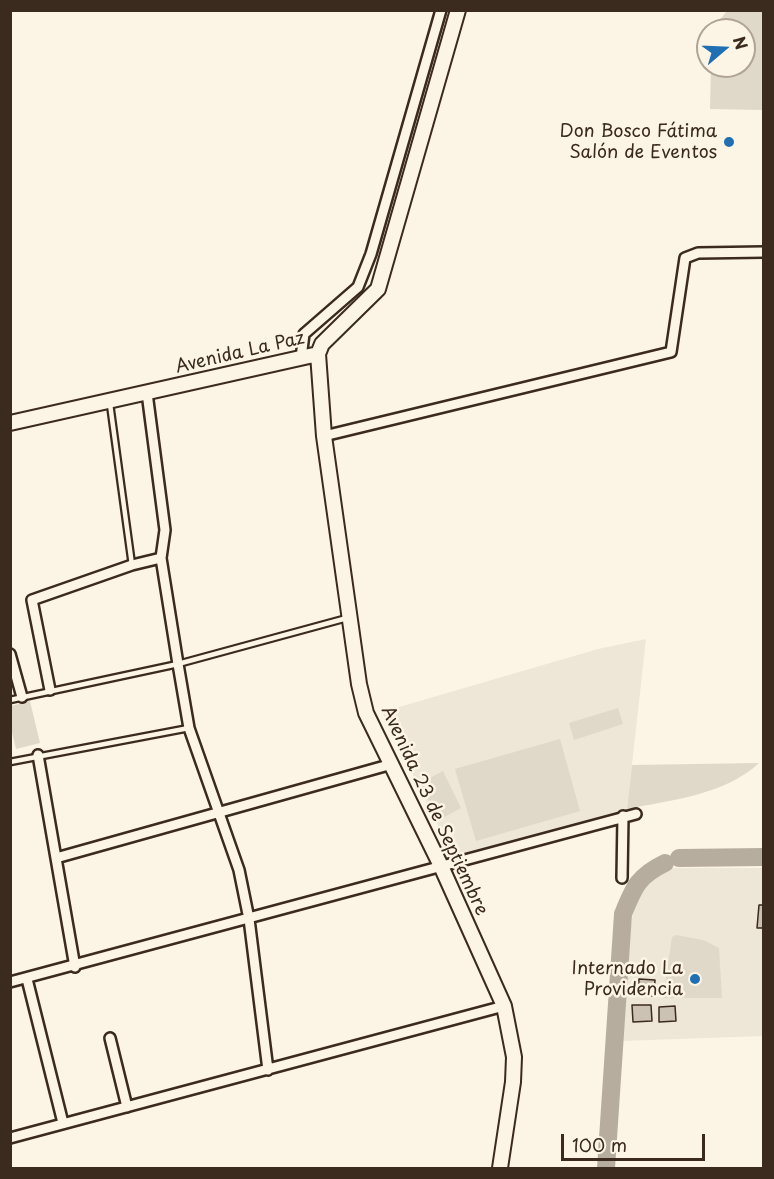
<!DOCTYPE html>
<meta charset="utf-8">
<style>
body{margin:0}
#map{position:relative;width:774px;height:1179px;overflow:hidden;background:#fcf5e5;font-family:"Playpen Sans",sans-serif}
canvas{display:block}
.frame{position:absolute;inset:0;border:12px solid #3b2a1e;pointer-events:none}
.north{position:absolute;left:696px;top:18px;width:60px;height:60px;box-sizing:border-box;background:#fcf5e5;border:2px solid #afa495;border-radius:50%;rotate:71deg;font-size:16px;font-weight:700;line-height:24px;text-align:center;color:#3b2a1e}
.north::after{content:'';display:block;margin:auto;width:21px;height:27px;background:#1f6fb2;clip-path:polygon(50% 0,100% 100%,50% 72%,0 100%)}
.scale{position:absolute;left:561px;top:1134px;width:144px;height:27px;box-sizing:border-box;border:3px solid #3b2a1e;border-top:0;padding-left:8px;font-size:18px;line-height:21px;white-space:nowrap;color:#3b2a1e;-webkit-text-stroke:4px #fcf5e5;paint-order:stroke}
</style>
<div id="map">
<canvas width="774" height="1179"></canvas>
<div class="frame"></div>
<div class="north">N</div>
<div class="scale">100 m</div>
</div>
<script>
const g = document.querySelector('canvas').getContext('2d');
g.lineJoin = 'round';
function fill(path, color) { g.fillStyle = color; g.fill(path, 'evenodd'); }
function trace(path, color, width, dash) { g.strokeStyle = color; g.lineWidth = width; g.lineCap = dash ? 'butt' : 'round'; g.setLineDash(dash || []); g.stroke(path); }
function label(font, color, halo, rows, align = 'center') {
  g.font = font + ' "Playpen Sans",sans-serif'; g.lineWidth = 5; g.setLineDash([]); g.textBaseline = 'middle'; g.strokeStyle = halo; g.fillStyle = color; for (const [text, x, y, turn = 0] of rows) {
    g.save(); g.translate(x, y); g.rotate((+turn || 0) * Math.PI / 180); g.textAlign = isNaN(turn) ? turn : align; if (halo) g.strokeText(text, 0, 0); g.fillText(text, 0, 0); g.restore();
  }
}
fill(new Path2D(`
 M646,639L627,809L453,856L382,712L598,649Z
 M672,868H763V1036L621,1041L631,923L636,901L650,880L663,869Z`), '#eee6d6');
fill(new Path2D(`
 M727,11H763L762,110L710,109L711,66H744V30H716L717,23Z
 M30,701L40,743L16,749L11,728V706Z
 M618,708L623,724L574,740L569,723Z
 M560,739L580,811L476,841L455,769Z
 M759,763C725,795 671,800 627,809L632,765Z
 M443,771L461,808L439,820L420,783Z
 M676,935L703,940L719,948L722,998H663L672,937Z`), '#e0d8c8');
trace(new Path2D(`
 M679,858L764,857
 M606,1168L623,914C634,887 638,876 665,863`), '#b7ad9e', 18);
const building = new Path2D(`
 M759,905H764V928H757Z
 M639,979L655,980L654,996L638,995Z
 M632,1005H651L652,1021L633,1022Z
 M675,1006L676,1021L659,1022V1007Z`);
fill(building, '#ccc2b3');
trace(building, '#3b2a1e', 1.5);
const lane = new Path2D(`
 M110,404L132,565
 M10,700L178,664L347,618
 M10,762L189,728`);
const street = new Path2D(`
 M301,358L304,334L358,287L371,254L441,10
 M147,393L165,530L161,558L178,664L189,728L239,870L249,919L268,1070
 M324,436L671,352L685,258L698,253L764,252
 M10,654L22,697
 M50,690L32,600L132,565L161,558
 M38,755L75,967
 M56,858L392,764
 M622,878L623,816
 M27,979L63,1123
 M10,982L636,814
 M110,1038L127,1107
 M10,1138L504,1006`);
const secondary = new Path2D(`
 M458,10L378,289L322,344L318,354L324,436L359,684L366,713L441,866L504,1006L514,1057L513,1082L500,1168
 M10,423L318,354`);
trace(lane, '#3b2a1e', 9);
trace(street, '#3b2a1e', 14);
trace(secondary, '#3b2a1e', 18);
trace(lane, '#fcf5e5', 4.5);
trace(street, '#fcf5e5', 9);
trace(secondary, '#fcf5e5', 14);
for (const [x, y, r, color] of [
 [729,142,6,"#1f6fb2"],
 [695,979,6,"#1f6fb2"]
]) { const dot = new Path2D(); dot.arc(x, y, r, 0, 2 * Math.PI); g.fillStyle = color; g.fill(dot); trace(dot, '#fcf5e5', 2); }
label('18px', '#3b2a1e', '#fcf5e5', [
 ["Don Bosco Fátima",717,132],
 ["Salón de Eventos",717,153],
 ["Internado La",683,969],
 ["Providencia",683,990]
], 'right');
label('18px', '#3b2a1e', '#fcf5e5', [
 ["Avenida La Paz",240,353,-13],
 ["Avenida 23 de Septiembre",434,811,65]
]);
</script>
